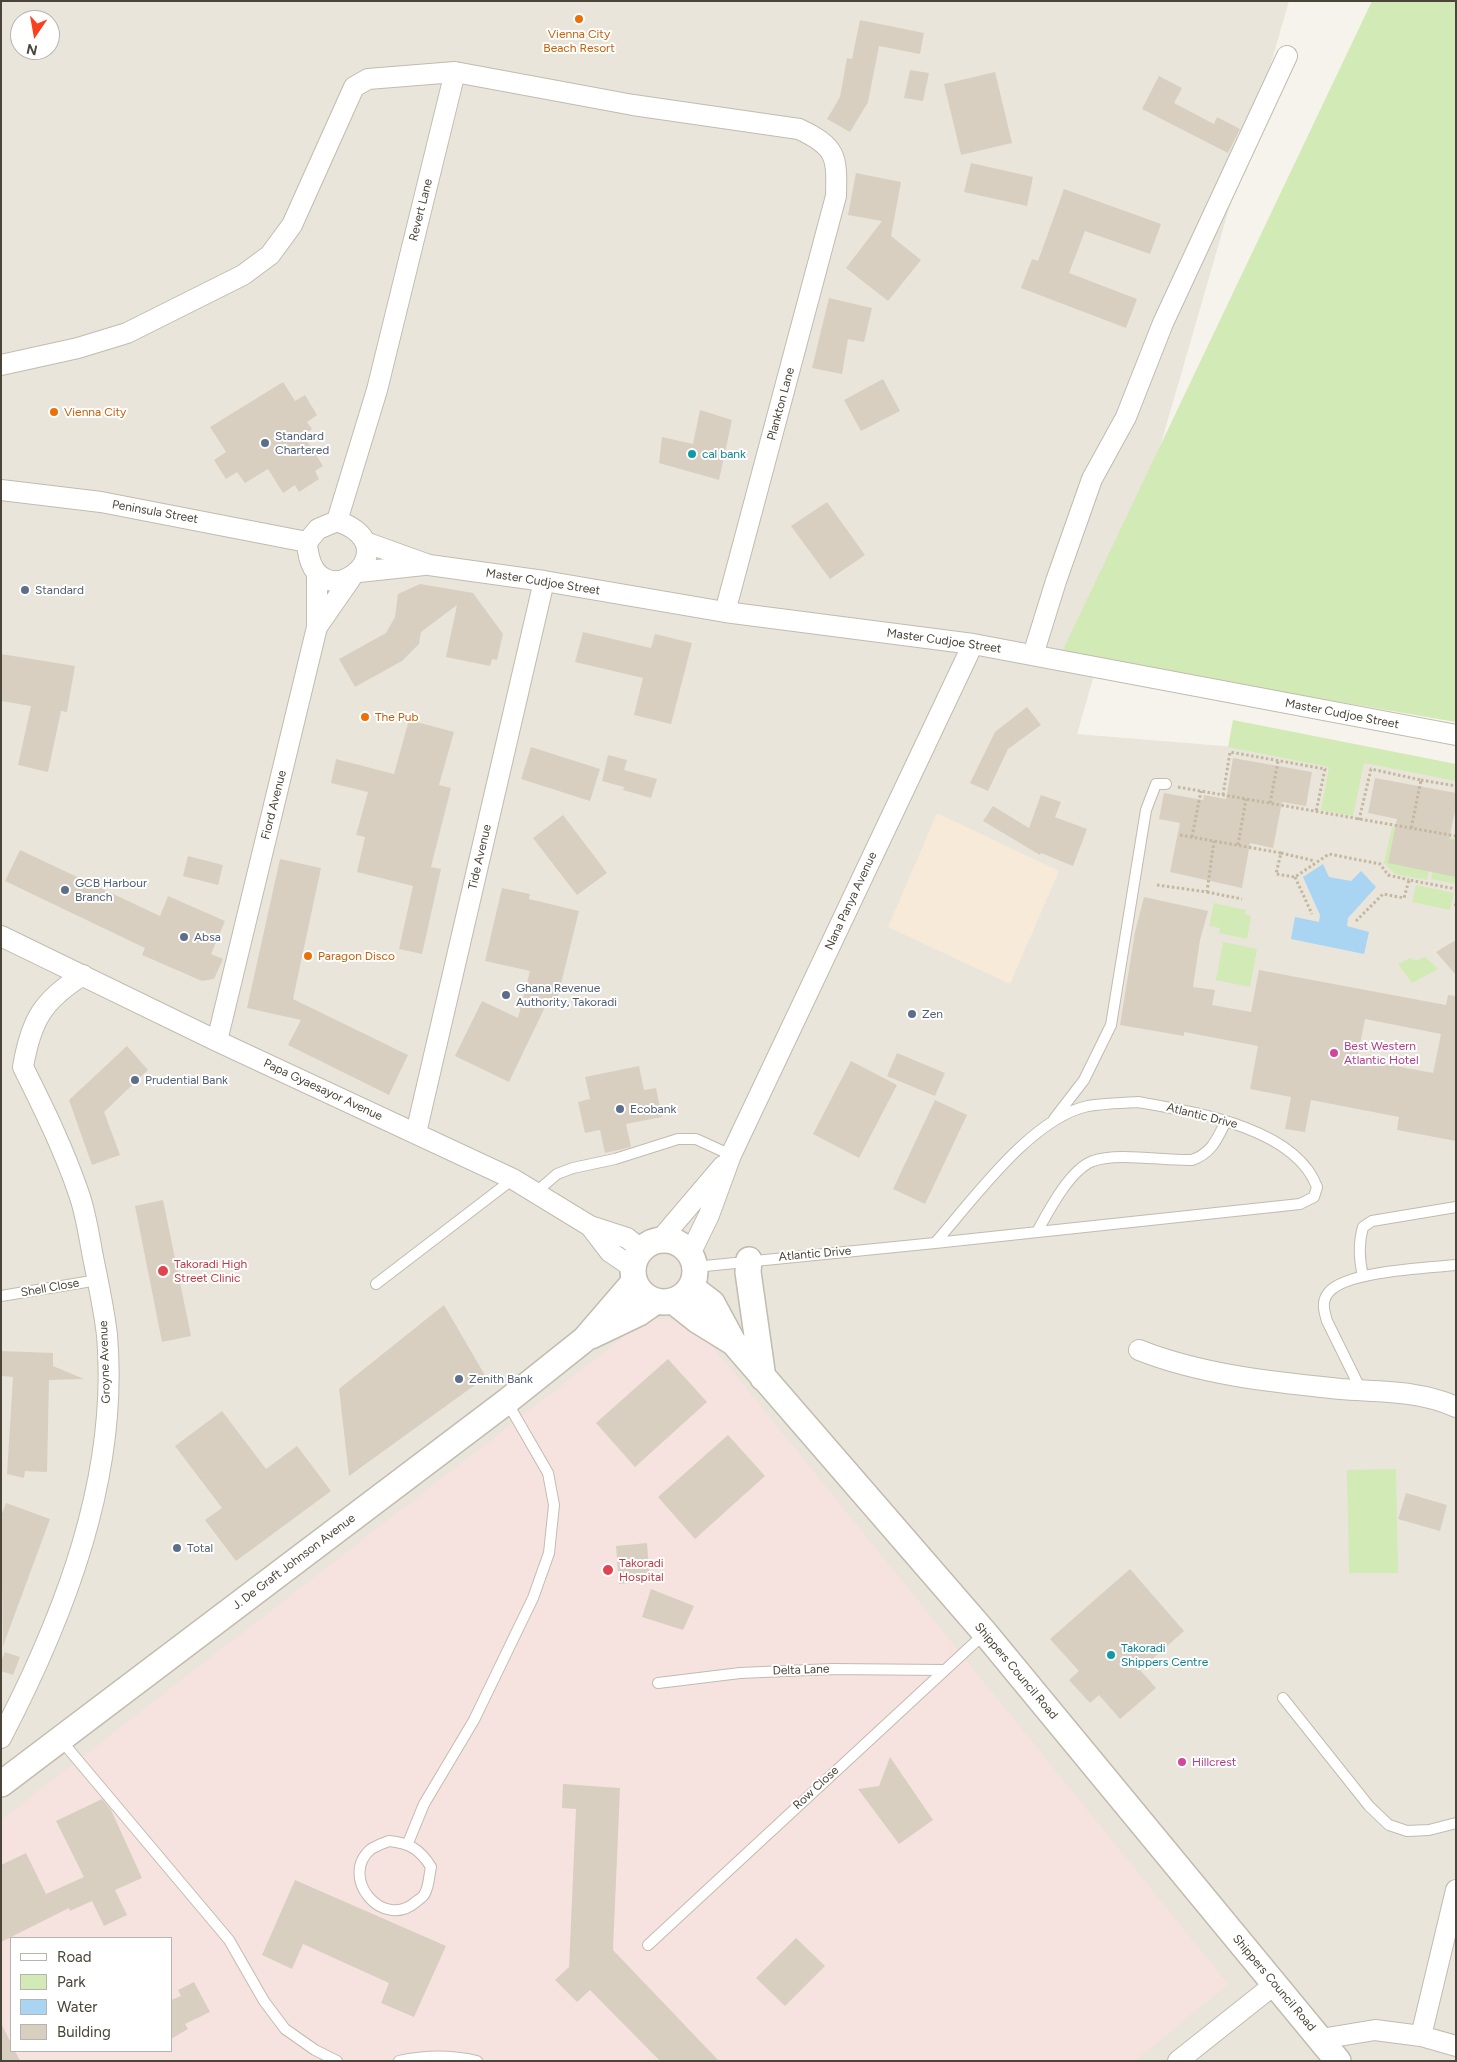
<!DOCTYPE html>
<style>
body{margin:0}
#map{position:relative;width:1457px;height:2062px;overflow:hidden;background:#f6f3ec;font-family:Figtree,sans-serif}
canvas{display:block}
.frame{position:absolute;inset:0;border:2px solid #4b4439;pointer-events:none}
.legend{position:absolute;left:10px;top:1937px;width:162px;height:115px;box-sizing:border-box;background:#fff;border:1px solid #b7b4b0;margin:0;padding:6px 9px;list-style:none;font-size:15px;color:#4b4439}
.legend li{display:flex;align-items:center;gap:10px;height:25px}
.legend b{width:25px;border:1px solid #b7b4b0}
.north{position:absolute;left:10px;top:10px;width:50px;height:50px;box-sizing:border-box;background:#fff;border:1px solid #b7b4b0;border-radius:50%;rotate:192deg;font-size:14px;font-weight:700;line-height:20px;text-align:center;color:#4b4439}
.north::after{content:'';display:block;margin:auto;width:18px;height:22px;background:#fc3f1d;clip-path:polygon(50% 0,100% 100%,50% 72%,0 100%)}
</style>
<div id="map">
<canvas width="1457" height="2062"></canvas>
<div class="frame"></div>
<ul class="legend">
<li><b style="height:6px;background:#fff"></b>Road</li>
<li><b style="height:14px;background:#d2eab5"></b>Park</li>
<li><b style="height:14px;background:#a9d4f2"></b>Water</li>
<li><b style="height:14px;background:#d8cfc1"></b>Building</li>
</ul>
<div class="north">N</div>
</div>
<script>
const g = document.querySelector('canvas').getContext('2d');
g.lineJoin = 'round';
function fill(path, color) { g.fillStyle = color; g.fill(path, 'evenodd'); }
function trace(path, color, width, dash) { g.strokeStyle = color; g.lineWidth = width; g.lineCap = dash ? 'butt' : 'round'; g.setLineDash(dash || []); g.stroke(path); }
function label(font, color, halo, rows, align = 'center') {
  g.font = font + ' Figtree,sans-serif'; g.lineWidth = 4; g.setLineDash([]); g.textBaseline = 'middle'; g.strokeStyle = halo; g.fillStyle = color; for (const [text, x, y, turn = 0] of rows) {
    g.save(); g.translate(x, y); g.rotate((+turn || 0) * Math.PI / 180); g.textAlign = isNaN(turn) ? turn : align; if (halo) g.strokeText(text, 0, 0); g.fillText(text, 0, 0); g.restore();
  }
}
fill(new Path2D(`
 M1,1H1289L1077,734L1456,765V2061H1ZM20,20H50V50H20ZM11,1938H171V2051H11Z`), '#eae5da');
fill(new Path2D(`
 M937,813L1059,871L1010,984L888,927Z`), '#f7ead8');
fill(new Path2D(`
 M647,1319L691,1320L1228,1984L1135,2061H1V1820ZM11,1938H171V2051H11Z`), '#f6e3e0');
fill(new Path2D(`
 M1372,1H1456V722L1061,654Z
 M1233,720L1456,764V781L1364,763L1353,816L1321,810L1329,767L1228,747Z
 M1392,827L1435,836L1427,880L1395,874L1384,863Z
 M1440,835L1456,838V884L1431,879Z
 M1416,885L1454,893L1450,910L1412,902Z
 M1214,903L1246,910L1245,914L1251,916L1247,939L1219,933L1220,928L1209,926Z
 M1223,942L1257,949L1250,987L1216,980Z
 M1425,957L1438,969L1412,983L1398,964L1410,958L1416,961Z
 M1396,1469L1398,1573H1349L1347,1470Z`), '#d2eab5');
fill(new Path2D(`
 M1323,864L1329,877L1351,881L1361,871L1376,887L1348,918L1347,926L1369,932L1364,954L1291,939L1295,917L1319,922L1320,915L1303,877Z`), '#a9d4f2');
fill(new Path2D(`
 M860,20L924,33L920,54L879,46L868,102L850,132L827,119L840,97L847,58L852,59Z
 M910,70L929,73L923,101L904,98Z
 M995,72L1012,143L961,155L944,84Z
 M1159,76L1182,88L1174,103L1214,124L1217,117L1240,129L1228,153L1142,109Z
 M971,163L1033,177L1027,206L964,192Z
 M856,173L901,182L891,236L921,260L888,301L846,268L882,221L848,215Z
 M1064,189L1161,224L1150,254L1085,231L1069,273L1137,299L1126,328L1021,288L1032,259L1038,261Z
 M829,298L872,308L864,342L848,339L842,374L812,368Z
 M883,379L900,411L861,431L844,400Z
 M283,382L295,401L305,395L317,415L307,422L312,429L303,435L323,466L315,471L319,479L299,492L295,485L283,493L268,469L245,483L237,472L226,479L214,460L226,452L210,427Z
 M700,410L732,420L719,480L659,463L662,437L693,444Z
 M827,502L865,555L830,579L791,526Z
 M420,584L473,593L503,634L497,660L492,659L490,666L446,657L457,605L421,632L419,644L402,661L355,687L339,659L386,633L395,617L398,594Z
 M583,632L651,648L655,634L692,643L671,724L634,715L643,678L575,662Z
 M1,654L75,666L67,712L61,711L48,772L18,765L31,706L1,701Z
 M1027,707L1041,725L1008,749L988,791L970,783L995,732Z
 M409,720L454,732L439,785L451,788L431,867L441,869L422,954L399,949L413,886L357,872L365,837L356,835L368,792L331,783L336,759L394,774Z
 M531,747L600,769L590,801L521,779Z
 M608,755L627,760L624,770L657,779L651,798L623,790L624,787L602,781Z
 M1233,758L1312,772L1306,806L1282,802L1273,848L1250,843L1242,888L1170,872L1180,823L1159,819L1164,793L1203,800L1204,795L1226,799Z
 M1375,778L1456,793V807L1449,839L1456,840V877L1388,863L1397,819L1368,813Z
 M1041,795L1061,802L1055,817L1087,829L1073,866L1041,853L1040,855L983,821L993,806L1029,828Z
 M563,815L607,873L577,895L533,838Z
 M20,850L160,916L168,896L225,921L211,954L223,959L214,979L202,981L142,955L145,948L5,881Z
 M188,856L223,865L218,885L183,876Z
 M280,859L321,868L293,999L408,1055L389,1095L288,1045L301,1020L247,1008Z
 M502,888L530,894L529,899L579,911L555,1008L546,1005L509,1082L455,1056L482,1001L518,1018L530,971L485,961Z
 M1144,897L1208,911L1200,940L1193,987L1215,990L1212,1005L1251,1012L1259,970L1446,1005L1448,995L1456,996V1141L1397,1130L1399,1117L1311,1100L1305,1132L1285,1129L1291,1097L1250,1089L1258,1046L1184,1032V1036L1120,1025L1135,932ZM1365,1019L1441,1034L1433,1073L1357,1059Z
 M1456,940V975L1436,952Z
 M127,1046L148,1070L104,1112L120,1155L92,1165L69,1100Z
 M897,1053L945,1073L935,1096L887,1076Z
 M851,1061L897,1085L859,1158L813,1134Z
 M639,1066L644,1090L656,1088L662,1117L626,1124L631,1147L605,1153L600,1130L585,1133L578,1102L590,1099L585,1077Z
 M935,1100L967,1115L925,1204L893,1189Z
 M163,1200L191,1336L162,1342L135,1206Z
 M444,1305L486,1377L349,1476L339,1389Z
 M1,1351L53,1353V1366L84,1379L49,1380L47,1472L25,1471L24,1478L7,1474L13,1377L1,1376Z
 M668,1359L707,1402L635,1467L596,1423Z
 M222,1411L266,1469L297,1446L331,1491L236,1561L205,1520L222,1508L175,1446Z
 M728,1435L765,1476L695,1539L658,1497Z
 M1406,1493L1447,1505L1440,1531L1398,1519Z
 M6,1503L50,1519L3,1646L1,1516Z
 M647,1543L650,1581L619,1584L616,1546Z
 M1130,1569L1184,1631L1140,1670L1156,1688L1120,1719L1099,1695L1090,1703L1069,1680L1079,1671L1050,1639Z
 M651,1589L694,1606L683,1630L642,1617Z
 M5,1652L20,1657L13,1675L1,1671V1661Z
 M890,1757L933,1820L899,1844L858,1789L879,1786Z
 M563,1784L620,1788L613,1950L719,2061H660L590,1990L577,2002L555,1980L569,1967L576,1809L562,1808Z
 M102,1799L111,1810L142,1878L115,1890L127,1915L104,1926L92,1901L70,1911L69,1908L1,1942V1865L26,1853L46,1894L84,1877L56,1821Z
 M295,1880L446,1946L414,2017L381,2003L389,1983L303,1944L292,1969L262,1955Z
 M796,1938L825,1966L785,2006L756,1978Z
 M194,1982L210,2012L185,2024L188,2029L171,2039V2000L181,1996L178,1990Z
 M1,2023L11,2043V2051H15L20,2061H1Z`), '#d8cfc1');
const service = new Path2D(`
 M1138,1102C1193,1112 1295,1127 1317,1187L1314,1197L1300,1204L935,1243C973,1200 1031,1118 1088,1106C1104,1103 1122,1103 1138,1102Z
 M1054,1119L1084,1080L1111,1025L1146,810L1156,784H1166
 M535,1193L557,1174L573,1168L615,1159L678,1139H696L731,1155
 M1037,1232C1048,1212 1070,1169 1093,1161C1117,1152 1165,1161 1192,1160C1212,1153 1217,1139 1226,1121
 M695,1267L935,1243
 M1363,1276C1359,1259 1358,1244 1363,1227L1372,1221L1456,1207
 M376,1284L513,1179
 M1,1296L98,1280
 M1361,1390L1327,1321C1324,1311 1321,1301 1329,1292C1347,1271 1427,1268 1456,1265
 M658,1683L740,1673L832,1669L944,1670
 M1283,1698L1369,1806L1389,1825L1407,1831L1429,1830L1456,1823
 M60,1739L229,1940L264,2001L285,2029L315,2050L337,2061
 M389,1841C409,1843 420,1849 431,1867C429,1875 429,1886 425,1893C424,1896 420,1899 417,1901C383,1932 338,1877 371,1849C376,1846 383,1843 389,1841Z
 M408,1843L424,1804L474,1720L533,1598L549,1553L554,1505L548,1473L507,1402
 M648,1945L984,1634
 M399,2061C426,2055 451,2055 477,2061`);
const minor = new Path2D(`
 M1,365L78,348L127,333L243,275L270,255L292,225L354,87L368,79L455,72
 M1,490L101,502L307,542
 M337,521L377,390L455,72L633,105L799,129C837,147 837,156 836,196L725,612
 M337,521C417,549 312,628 307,542L318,529Z
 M365,542L429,565L544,581L725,612L973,644L1456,735
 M359,572L424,565
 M317,573V627
 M1033,655L1056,581L1092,479L1126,417L1163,323L1287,56
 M1,936L217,1041L513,1179L590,1226L627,1238L641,1249
 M217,1041L317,627L351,578
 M416,1133L544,581
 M590,1226L610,1252L632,1267
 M660,1240L723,1166
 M690,1254L709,1215L731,1155L973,644
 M1139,1350C1202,1375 1273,1382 1340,1389C1378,1392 1420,1390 1456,1407
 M1,1738C65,1615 119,1476 107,1335C104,1309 98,1282 93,1257C89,1236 86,1214 79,1194C64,1150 44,1109 23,1067C31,1020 43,1000 83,975
 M1421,2036L1456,1890
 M1321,2039L1375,2030L1421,2036L1456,2046
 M1178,2061L1275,1984`);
const tertiary = new Path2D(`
 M633 1271a31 31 0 1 1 62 0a31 31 0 1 1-62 0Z
 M749,1260L748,1272L763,1378
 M691,1287L712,1303L733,1342L985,1633L1338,2061
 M673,1301L697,1320L731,1341
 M591,1336L639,1313L656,1301
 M1,1784L506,1402L585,1339L634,1282`);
trace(service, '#c2bbae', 12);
trace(minor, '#c2bbae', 22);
trace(tertiary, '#c2bbae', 28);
trace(new Path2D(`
 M1421,780L1456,786
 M1178,787L1456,836
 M1223,795L1230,752L1325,769L1316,812
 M1270,803L1278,761
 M1359,820L1371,769L1421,780L1411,829
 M1180,835L1281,853L1276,874L1295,877L1329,854L1380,864L1388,875L1409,880
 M1192,837L1201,791
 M1238,845L1246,799
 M1281,853L1315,861
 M1295,877L1312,914
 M1157,885L1207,892L1214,841
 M1207,892L1242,899
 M1455,906L1456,904
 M1356,921L1383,894L1404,898L1409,880L1456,889`), '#c4b79f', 3, [2.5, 2.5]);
trace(service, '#fff', 10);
trace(minor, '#fff', 20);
trace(tertiary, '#fff', 25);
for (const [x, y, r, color] of [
 [579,19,5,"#e8710a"],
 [54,412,5,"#e8710a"],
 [265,443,5,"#5c6f8a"],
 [692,454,5,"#0f9aa8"],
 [25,590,5,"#5c6f8a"],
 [365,717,5,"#e8710a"],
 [65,890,5,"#5c6f8a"],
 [184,937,5,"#5c6f8a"],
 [308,956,5,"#e8710a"],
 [506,995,5,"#5c6f8a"],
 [912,1014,5,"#5c6f8a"],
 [1334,1053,5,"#d1479c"],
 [135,1080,5,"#5c6f8a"],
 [620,1109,5,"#5c6f8a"],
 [163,1271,6,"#e0444e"],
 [459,1379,5,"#5c6f8a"],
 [177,1548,5,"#5c6f8a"],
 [608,1570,6,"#e0444e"],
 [1111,1655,5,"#0f9aa8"],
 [1182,1762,5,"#d1479c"]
]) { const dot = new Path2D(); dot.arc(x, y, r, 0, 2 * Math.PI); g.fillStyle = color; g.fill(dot); trace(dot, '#fff', 2); }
label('12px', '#c56008', '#fff', [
 ["Vienna City",579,34,"center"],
 ["Beach Resort",579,48,"center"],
 ["Vienna City",64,412],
 ["The Pub",375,717],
 ["Paragon Disco",318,956]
], 'left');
label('12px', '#4b4439', '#fff', [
 ["Revert Lane",421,210,-76],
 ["Plankton Lane",781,404,-75],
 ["Peninsula Street",155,512,10],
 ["Master Cudjoe Street",543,582,9],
 ["Master Cudjoe Street",944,641,8],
 ["Master Cudjoe Street",1342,714,11],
 ["Fiord Avenue",274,805,-76],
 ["Tide Avenue",480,857,-77],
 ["Nana Panya Avenue",851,901,-65],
 ["Papa Gyaesayor Avenue",323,1090,25],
 ["Atlantic Drive",1202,1116,14],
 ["Atlantic Drive",815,1254,-5],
 ["Shell Close",50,1288,-10],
 ["Groyne Avenue",105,1362,-92],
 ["J. De Graft Johnson Avenue",294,1562,-37],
 ["Delta Lane",801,1670,-2],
 ["Shippers Council Road",1016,1671,50],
 ["Row Close",816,1788,-43],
 ["Shippers Council Road",1274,1983,50]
]);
label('12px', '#4e5e75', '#fff', [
 ["Standard",275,436],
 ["Chartered",275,450],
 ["Standard",35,590],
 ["GCB Harbour",75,883],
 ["Branch",75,897],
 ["Absa",194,937],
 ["Ghana Revenue",516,988],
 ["Authority, Takoradi",516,1002],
 ["Zen",922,1014],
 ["Prudential Bank",145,1080],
 ["Ecobank",630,1109],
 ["Zenith Bank",469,1379],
 ["Total",187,1548]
], 'left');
label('12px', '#0d838f', '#fff', [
 ["cal bank",702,454],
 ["Takoradi",1121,1648],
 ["Shippers Centre",1121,1662]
], 'left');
label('12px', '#b23c85', '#fff', [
 ["Best Western",1344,1046],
 ["Atlantic Hotel",1344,1060],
 ["Hillcrest",1192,1762]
], 'left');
label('12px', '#be3a42', '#fff', [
 ["Takoradi High",174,1264],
 ["Street Clinic",174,1278],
 ["Takoradi",619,1563],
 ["Hospital",619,1577]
], 'left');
</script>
